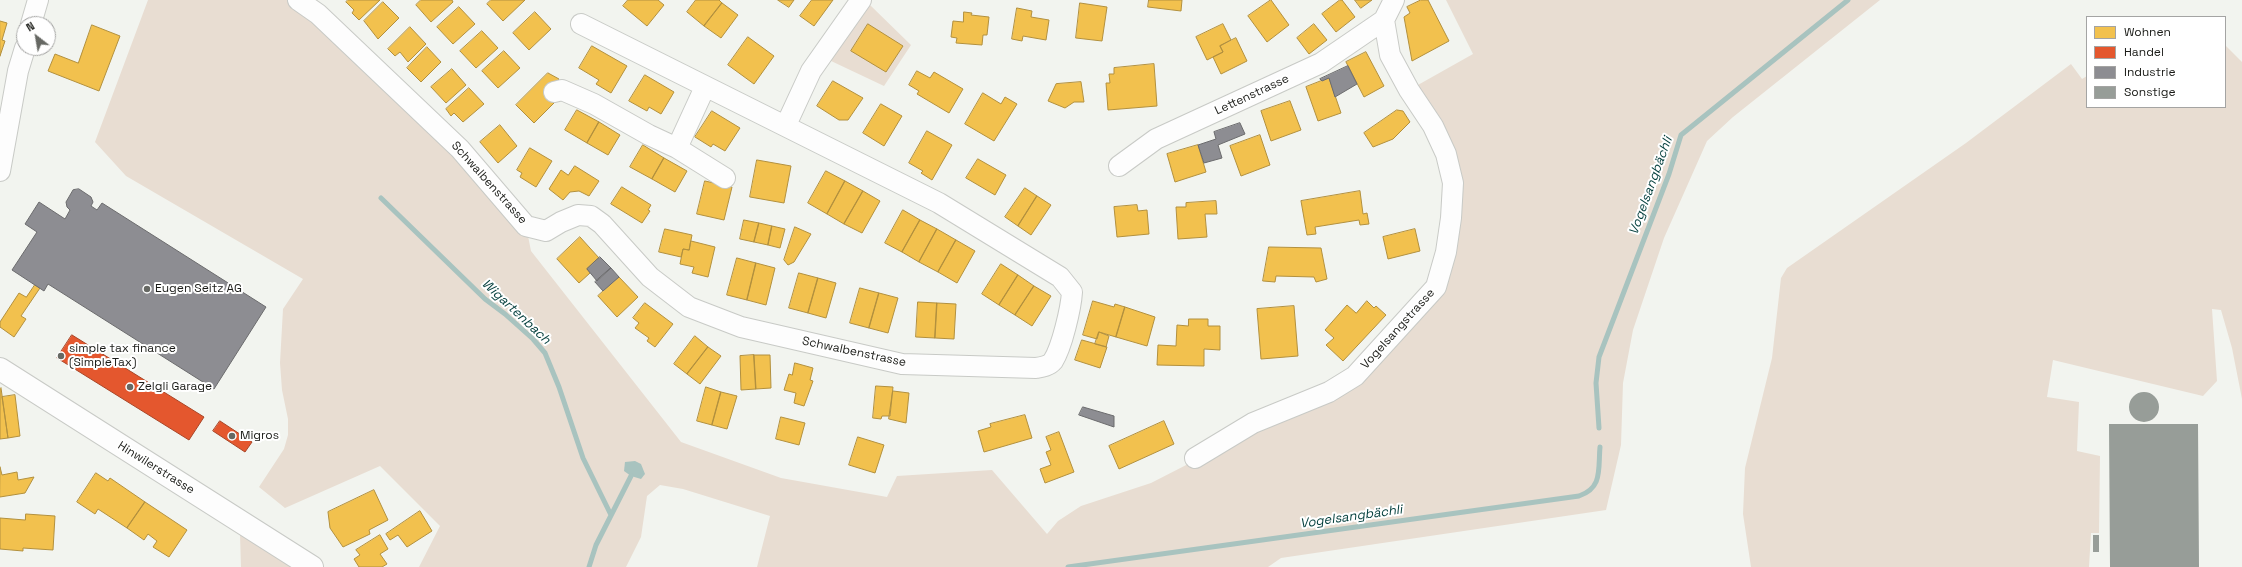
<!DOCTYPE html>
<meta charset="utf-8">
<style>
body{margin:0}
#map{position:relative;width:2242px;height:567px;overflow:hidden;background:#f2f4ef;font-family:"Space Grotesk",sans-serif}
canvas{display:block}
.legend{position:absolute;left:2086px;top:16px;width:140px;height:92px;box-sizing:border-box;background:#fff;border:1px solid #a4a4a3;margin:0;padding:5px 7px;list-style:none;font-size:12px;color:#1b1c18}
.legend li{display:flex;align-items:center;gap:8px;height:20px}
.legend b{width:20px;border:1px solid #a4a4a3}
.north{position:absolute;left:16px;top:16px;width:40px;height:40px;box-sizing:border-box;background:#fff;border:1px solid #a4a4a3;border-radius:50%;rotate:329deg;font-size:11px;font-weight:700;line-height:16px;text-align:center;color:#1b1c18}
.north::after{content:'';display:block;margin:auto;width:14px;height:18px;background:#666863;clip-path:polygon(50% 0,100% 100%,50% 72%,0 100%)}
</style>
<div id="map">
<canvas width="2242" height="567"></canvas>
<ul class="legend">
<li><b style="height:11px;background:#f2c14e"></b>Wohnen</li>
<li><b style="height:11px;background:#e4572e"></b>Handel</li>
<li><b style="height:11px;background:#8d8d92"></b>Industrie</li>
<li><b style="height:11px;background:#979d98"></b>Sonstige</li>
</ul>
<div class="north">N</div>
</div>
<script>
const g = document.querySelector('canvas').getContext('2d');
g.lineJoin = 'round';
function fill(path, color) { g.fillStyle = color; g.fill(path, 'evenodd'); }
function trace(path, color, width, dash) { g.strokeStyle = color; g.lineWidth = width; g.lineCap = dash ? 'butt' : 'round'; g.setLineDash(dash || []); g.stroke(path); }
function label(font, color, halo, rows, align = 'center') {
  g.font = font + ' "Space Grotesk",sans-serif'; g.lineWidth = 4; g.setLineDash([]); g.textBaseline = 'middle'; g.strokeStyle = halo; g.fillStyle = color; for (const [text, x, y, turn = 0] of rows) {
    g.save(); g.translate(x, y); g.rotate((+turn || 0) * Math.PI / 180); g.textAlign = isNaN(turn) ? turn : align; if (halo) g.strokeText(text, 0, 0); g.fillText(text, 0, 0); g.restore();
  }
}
fill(new Path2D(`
 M148,0H298L526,226L531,251L681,442L781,478L887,497L897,476L992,470L1047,534L1058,521L1081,506L1151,483L1329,392L1436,287L1453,183L1409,90L1473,54L1446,0H1880L1733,117L1707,141L1664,238L1633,330L1623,383L1621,445L1606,510L1281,558L1268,567H757L770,516L683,489L660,485L647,496L641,537L626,567H419L440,526L380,466L285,508L259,487L284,449L288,435V419L282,390L280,363L283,309L303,279L126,176L95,142Z
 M870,5L911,45L884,86L829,60Z
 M2225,45L2242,62V399L2232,348L2221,310L2212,309L2217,381L2203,396L2053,360L2047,397L2079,402L2077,451L2100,456L2099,533H2091L2089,567H1751L1743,514L1745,468L1772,358L1781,278L1787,268L1966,143L2071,64L2082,79L2087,76V107H2225Z
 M240,534L312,567H241Z`), '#e8ddd2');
fill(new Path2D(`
 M635,461L641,464L645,474L641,479L631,476L624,471L625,462Z`), '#a8c3bf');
const homes = new Path2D(`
 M348,0H380L359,20L352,13L354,10L346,2Z
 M421,0H452L453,2L431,22L416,5Z
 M491,0H525L503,21L487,4Z
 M628,0H658L664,5L647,26L623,6Z
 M696,0H719L722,3L704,26L687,12Z
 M778,0H794L789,7Z
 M812,0H833L814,26L800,16Z
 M1149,0H1182L1181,11L1148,7Z
 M1271,0L1289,25L1267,42L1248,16Z
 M1340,0H1342L1355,17L1336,32L1322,14Z
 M1355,0H1372L1361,8Z
 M1421,0H1428L1449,41L1412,61L1404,17L1410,13L1407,7Z
 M383,2L399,18L378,39L364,21Z
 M722,3L738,15L721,38L704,26Z
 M1080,3L1107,7L1102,41L1076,38Z
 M459,7L475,24L453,44L437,27Z
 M1017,8L1032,11L1031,17L1049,20L1046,40L1023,36L1022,41L1012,39Z
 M535,12L551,29L529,50L513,33Z
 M964,12L972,13L971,15L989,17L987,35H983L982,45L956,43L957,38L951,37L953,21L963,22Z
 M0,21L7,23L2,40L5,41L0,56Z
 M868,24L903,46L886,72L851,51Z
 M1223,24L1231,40L1220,46L1223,52L1207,60L1196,37Z
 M1314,24L1327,40L1309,54L1297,38Z
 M92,25L120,36L99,91L48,71L55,54L78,63Z
 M410,27L426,44L408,62L400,52L395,56L388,49Z
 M482,31L498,48L476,68L460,51Z
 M748,37L774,56L754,84L728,65Z
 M1236,38L1247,61L1221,74L1213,57L1223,52L1220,46Z
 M592,46L627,66L611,93L596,84L599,80L579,68Z
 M427,47L441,62L421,82L407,68Z
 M504,51L520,68L498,88L482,71Z
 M1366,52L1384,86L1364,97L1346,62Z
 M1154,64L1157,106L1108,110L1106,83H1110L1109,74H1114V68Z
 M452,69L466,85L446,103L431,87Z
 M917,71L930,78L934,72L963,89L949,113L917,94L919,91L909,85Z
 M548,73L559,79L547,91L556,101L534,123L516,105Z
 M645,75L674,92L661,114L649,107L647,111L629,101Z
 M1329,78L1341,113L1318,121L1306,87Z
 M833,81L863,98L848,120H839L817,106Z
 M1081,82L1084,102H1074L1065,108L1048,101L1056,84Z
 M469,88L484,104L463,122L454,113L451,116L446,109Z
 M983,93L1001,104L1005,97L1017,104L994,141L965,124Z
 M1290,101L1301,130L1271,141L1261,111Z
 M881,104L902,116L884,146L863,133Z
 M577,110L599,122L587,143L565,130Z
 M1397,110L1403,111L1410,122L1393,139L1373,147L1364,133Z
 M712,111L740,128L725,151L713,144L711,147L695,137Z
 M599,122L620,135L608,155L587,143Z
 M500,125L517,146L498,163L480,142Z
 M927,131L952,145L932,180L921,173L923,171L909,163Z
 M1260,135L1270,165L1241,176L1230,146Z
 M643,145L664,158L652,179L630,167Z
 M1198,145L1206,172L1175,182L1167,154Z
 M530,148L552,161L536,187L520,177L522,173L517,170Z
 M664,158L687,171L675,192L652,179Z
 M978,159L1006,175L995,195L966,178Z
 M757,160L791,166L784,203L750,197Z
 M575,166L599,181L589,196L579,191L570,192L563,200L549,189L561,170L568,175Z
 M826,171L845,181L827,214L808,203Z
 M705,181L732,187L724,220L697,214Z
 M845,181L863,191L844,224L827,214Z
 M622,187L651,205L648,210L650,211L642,223L611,204Z
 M1025,188L1037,196L1018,226L1005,217Z
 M863,191L880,201L862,233L844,224Z
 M1360,191L1363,214L1367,213L1369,224L1360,225L1359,220L1315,227L1316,234L1307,235L1301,201Z
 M1037,196L1051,205L1031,235L1018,226Z
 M1216,201L1217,214H1205L1207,237L1178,239L1176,207H1186V203Z
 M1137,205L1138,211L1147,210L1149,234L1117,237L1114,207Z
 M903,210L920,220L902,252L885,243Z
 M744,220L759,223L754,242L740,239Z
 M920,220L937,229L919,262L902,252Z
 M759,223L772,226L768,245L754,242Z
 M772,226L785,229L780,248L768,245Z
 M795,227L811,234L794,262L788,265L784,260Z
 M665,229L692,235L689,250L683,249L681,257L659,252Z
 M937,229L956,240L938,272L919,262Z
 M1415,229L1420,251L1388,259L1383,237Z
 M580,237L599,258L587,269L590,273L579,283L557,259Z
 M956,240L975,251L957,283L938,272Z
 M691,241L715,247L708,277L692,273L694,267L680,264L683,249L689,250Z
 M1269,247L1321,248L1327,279L1316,282L1314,277L1276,276L1275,282L1263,281Z
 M737,258L756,263L747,300L727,295Z
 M756,263L775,268L766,305L747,300Z
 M1001,264L1018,275L999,305L982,294Z
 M799,273L818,278L808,313L789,308Z
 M1018,275L1034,286L1015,315L999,305Z
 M619,277L638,297L617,317L598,296Z
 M818,278L836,283L826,318L808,313Z
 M35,285L40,288L21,316L26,319L14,337L0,327V322L19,293L26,297Z
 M1034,286L1051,296L1032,326L1015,315Z
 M860,288L879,293L869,328L850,323Z
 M879,293L898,298L888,333L869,328Z
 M1093,301L1114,307L1115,304L1125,307L1116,337L1099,332L1097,339L1083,335Z
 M1367,301L1374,308L1376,306L1386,315L1343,361L1326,345L1334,338L1325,330L1347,305L1356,313Z
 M918,302L937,303L935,338L916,337Z
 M645,303L673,324L655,347L647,341L649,338L635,328L639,323L633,318Z
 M937,303L956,304L954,339L935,338Z
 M1294,306L1298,356L1261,359L1257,309Z
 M1125,307L1155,317L1147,346L1116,337Z
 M1189,319H1208V326H1220V350L1204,349V366L1157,365L1158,345L1176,346L1177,325L1188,326Z
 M1099,332L1109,336L1106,347L1095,344Z
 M695,336L708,347L687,374L674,364Z
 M1082,340L1107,347L1100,368L1075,360Z
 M708,347L721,356L700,384L687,374Z
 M754,355L756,389L741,390L740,356Z
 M754,355H770L771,388L756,389Z
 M795,363L813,368L810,380L813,381L804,406L794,403L796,393L784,390L789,374L792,375Z
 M876,386L893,387L890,416H882L881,419L873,418Z
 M706,387L721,392L712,425L697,421Z
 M1,388L8,438L0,439V389Z
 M893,391L909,393L906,423L889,419Z
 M721,392L737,396L727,429L712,425Z
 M15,395L20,436L8,438L2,397Z
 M1025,415L1032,438L984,452L978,431L991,427L990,424Z
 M781,417L805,423L799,445L776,439Z
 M1164,421L1174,444L1119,469L1109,446Z
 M1059,432L1074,472L1045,483L1040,469L1051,465L1046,452L1051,450L1046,437Z
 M858,437L884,445L875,473L849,465Z
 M0,467L2,475L17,472L18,480L34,477L25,493L0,497Z
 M96,473L108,481L110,478L145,502L127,528L98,509L95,514L77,502Z
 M374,490L388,520L369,530L370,534L343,547L330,528L328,512Z
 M145,502L187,530L169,557L153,547L157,541L148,534L144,540L127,528Z
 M420,511L432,531L407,547L398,535L390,540L386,534Z
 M26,514L55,516L53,550L23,548V551L0,549V518L25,520Z
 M380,535L388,549L380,554L387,564L382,567H359L354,559L360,555L356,550Z`);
fill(homes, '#f2c14e');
trace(homes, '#b2903e', 1);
const shops = new Path2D(`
 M72,335L204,417L189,440L57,358Z
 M220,421L252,442L245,452L213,431Z`);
fill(shops, '#e4572e');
trace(shops, '#a84527', 1);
const industry = new Path2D(`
 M1348,66L1357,84L1335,97L1329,78L1322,81L1320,79Z
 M1240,123L1245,134L1218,145L1222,158L1204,163L1198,145L1216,139L1214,132Z
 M79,189L91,197L93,202L91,206L97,210L102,203L266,307L214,389L48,284L44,291L12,270L37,232L25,224L39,202L65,219L70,210L67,207L66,202L73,190Z
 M600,257L611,268L597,281L587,269Z
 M611,268L619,277L603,291L595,282Z
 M1083,407L1114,416V427L1079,415Z`);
fill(industry, '#8d8d92');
trace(industry, '#6b6b6d', 1);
trace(new Path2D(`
 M381,198L485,299L505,314L533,339L545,353L559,387L583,458L611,515
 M1599,428L1596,383L1599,357L1669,174L1681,135L1848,0
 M589,567L596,545L631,476
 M1068,567L1579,496C1603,488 1598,469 1600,447`), '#a8c3bf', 5);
fill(new Path2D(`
 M2129 407a15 15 0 1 1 30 0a15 15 0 1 1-30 0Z
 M2109,424H2198L2199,567H2110Z
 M2093,535H2099V552H2093Z`), '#979d98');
const minor = new Path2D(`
 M298,0L318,14L460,149L526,226L546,231L561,222L578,215L591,216L602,224L650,277L689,307L741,327L902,364L1036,368C1042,367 1049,366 1053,361C1062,347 1071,308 1072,292L1060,277L939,203L581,24
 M31,24L38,0
 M554,92L562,90L594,104L649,135L677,148L725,178
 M786,125L811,71L861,0
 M677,148L705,87
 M1119,166L1156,139L1321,63L1384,20
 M0,171L18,71L25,48
 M1195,458L1253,423L1329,392L1355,376L1436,287L1446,252L1451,218L1453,183L1446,154L1433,126L1409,90L1390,55L1384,20L1394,0`);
const major = new Path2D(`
 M0,369L312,567`);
trace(minor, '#c8cac6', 22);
trace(major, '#c8cac6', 24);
trace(minor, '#fdfdfd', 20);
trace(major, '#fdfdfd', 22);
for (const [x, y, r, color] of [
 [147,289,4,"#666863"],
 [61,356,4,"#666863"],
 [130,387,4,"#666863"],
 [232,436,4,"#666863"]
]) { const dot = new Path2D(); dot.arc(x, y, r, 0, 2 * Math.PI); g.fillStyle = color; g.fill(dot); trace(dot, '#fff', 1.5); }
label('12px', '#1b1c18', '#fff', [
 ["Lettenstrasse",1252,95,-25],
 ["Schwalbenstrasse",489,183,48],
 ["Vogelsangstrasse",1398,329,-48],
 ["Schwalbenstrasse",854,352,12],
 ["Hinwilerstrasse",156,468,32]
]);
label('12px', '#1b1c18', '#fff', [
 ["Eugen Seitz AG",155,289],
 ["simple tax finance",69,349],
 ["(SimpleTax)",69,363],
 ["Zelgli Garage",138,387],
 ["Migros",240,436]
], 'left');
label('italic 13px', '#003d3b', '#fff', [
 ["Vogelsangbächli",1651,186,-70],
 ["Wigartenbach",516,312,43],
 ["Vogelsangbächli",1351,517,-8]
]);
</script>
